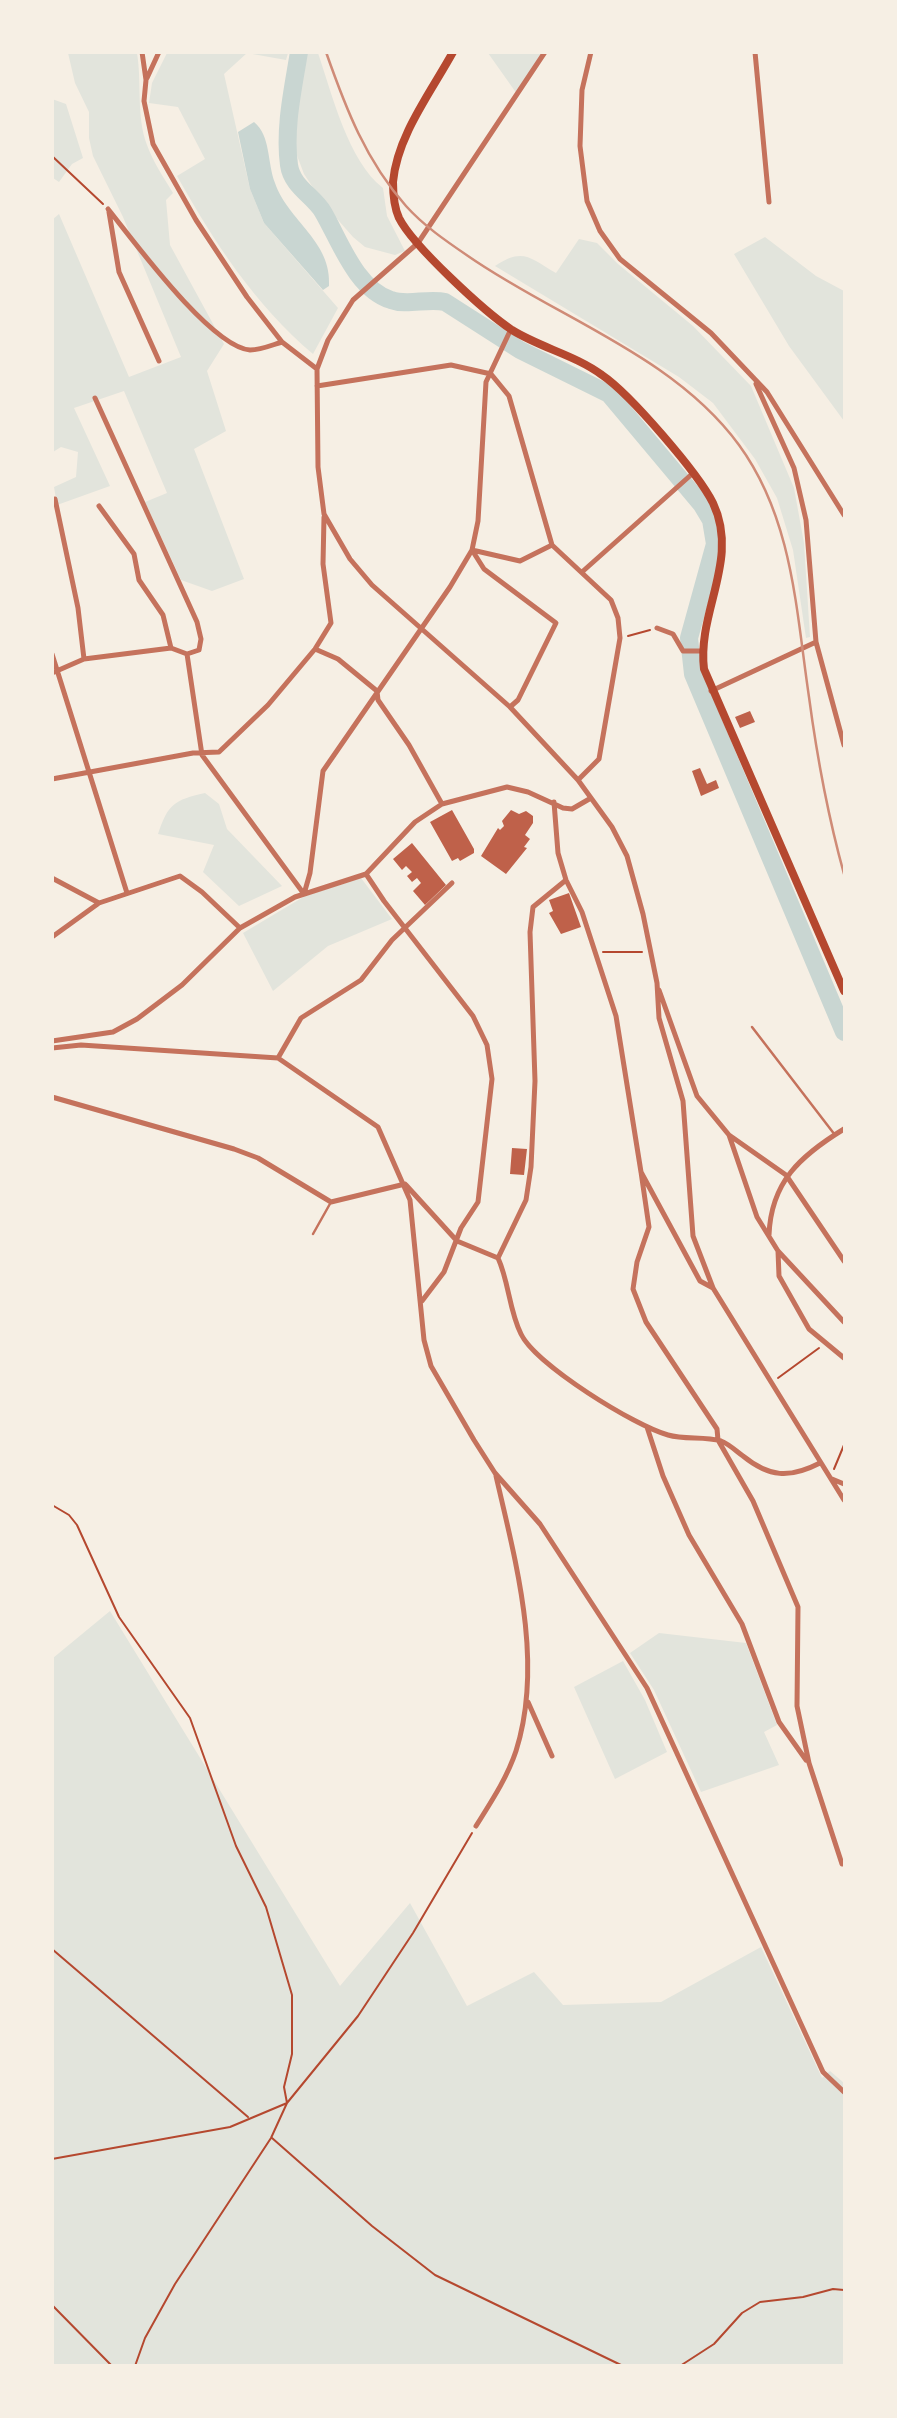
<!DOCTYPE html>
<style>
body{margin:0}
#map{position:relative;width:897px;height:2418px;overflow:hidden;background:#f6efe4;font-family:Georgia,serif}
canvas{display:block}
.frame{position:absolute;inset:0;border:54px solid #f6efe4;pointer-events:none}
</style>
<div id="map">
<canvas width="897" height="2418"></canvas>
<div class="frame"></div>
</div>
<script>
const g = document.querySelector('canvas').getContext('2d');
g.lineJoin = 'round';
function fill(path, color) { g.fillStyle = color; g.fill(path, 'evenodd'); }
function trace(path, color, width, dash) { g.strokeStyle = color; g.lineWidth = width; g.lineCap = dash ? 'butt' : 'round'; g.setLineDash(dash || []); g.stroke(path); }
fill(new Path2D(`
 M68,53H137C142,83 136,116 147,145C153,162 164,178 173,193L166,200L170,245L224,344L207,371L226,431L194,449L244,579L212,591L181,580L145,502L167,493L124,391L74,408L110,486L57,505L54,487L76,477L78,452L61,447L53,452L52,220L59,214L129,377L181,357L123,217L93,156L89,138V112L75,83Z
 M167,53H288L286,60L247,53L224,74L250,189L264,223L338,308L313,354C255,305 214,242 177,176L205,159L178,107L149,103L152,83Z
 M303,53H318C332,94 348,161 383,188L387,216L405,251L395,255L365,247L353,237L324,204L304,174L290,137Z
 M488,53H545L517,94Z
 M52,99L66,104L83,158L72,164L59,182L53,178Z
 M765,237L816,276L844,291V421L789,346L734,254Z
 M579,239L597,243L618,264L693,326L751,386L794,488L804,543L810,637L806,638L793,550L777,498L755,459L713,403L679,377L495,266C523,247 530,258 556,273Z
 M205,793L219,804L227,829L282,886L239,906L203,872L214,845L158,834C168,804 174,800 205,793Z
 M361,878L392,919L328,946L273,991L243,933L305,896Z
 M110,1611L340,1986L410,1903L467,2006L534,1972L563,2005L661,2002L761,1947L822,2078L830,2071L844,2083V2365L53,2366V1658Z
 M659,1633L746,1643L777,1725L764,1732L779,1765L701,1792L654,1690L630,1653Z
 M623,1661L645,1700L667,1752L615,1779L574,1687Z`), '#e2e4dc');
fill(new Path2D(`
 M254,122C271,136 267,162 275,183C288,221 332,241 329,286L323,290L264,223L250,189L238,132Z`), '#c9d6d2');
trace(new Path2D(`
 M299,52C293,89 284,128 289,165C292,187 314,196 323,212C340,241 356,289 391,300C407,306 428,298 445,302L520,350L609,394L702,505L711,520L715,544L689,638L693,674L844,1032`), '#c9d6d2', 18);
fill(new Path2D(`
 M750,711L755,722L740,728L735,717Z
 M700,768L707,784L716,780L719,788L701,796L692,771Z
 M452,810L474,849V853L460,861L458,858L452,861L430,822Z
 M511,810L519,814L526,811L533,816V823L525,835L530,839L524,847L527,848L506,874L481,856L498,828L500,830L504,826L502,821Z
 M412,843L446,885L425,905L413,891L421,883L417,878L412,882L407,876L412,872L406,866L402,870L393,859Z
 M569,893L581,927L561,934L549,913L553,911L549,900Z
 M512,1148L527,1149L524,1175L510,1174Z`), '#bf614a');
trace(new Path2D(`
 M52,156L103,204
 M628,636L650,630
 M603,952H642
 M778,1378L819,1348
 M834,1469L844,1445
 M52,1505L69,1515L77,1525L119,1617L190,1718L236,1846L266,1907L292,1995V2054L284,2087L287,2103L230,2127L52,2159
 M52,1949L248,2117
 M272,2138L372,2226L435,2275L623,2366
 M52,2305L112,2366
 M135,2366L145,2338L175,2284L271,2138L287,2103L358,2016L413,1933L472,1833
 M680,2366L714,2344L742,2313L760,2302L803,2297L833,2289L844,2290`), '#b5482f', 2);
trace(new Path2D(`
 M752,1027L835,1135
 M313,1234L331,1202`), '#c5725c', 2.5);
trace(new Path2D(`
 M142,52L146,80L144,101L153,144L196,220L247,297L282,342L317,369
 M545,52L418,243L353,300L328,340L317,369L318,467L324,514L350,559L372,585L510,707L578,780L612,827L627,856L643,914L657,983L659,1018L683,1101L693,1236L713,1288L844,1500
 M591,52L582,90L580,146L587,201L600,231L620,259L711,333L767,392L844,515
 M755,52L769,202
 M147,78L159,52
 M108,209C133,240 211,347 250,350C261,350 272,345 282,342
 M109,212L119,272L159,361
 M756,384L794,468L806,520L816,642L844,745
 M317,386L451,365L491,374L509,396L552,545L611,600L618,618L620,638L599,759L578,780
 M95,398L197,622L201,639L199,650L187,654
 M55,499L78,608L84,659
 M99,506L134,554L139,580L163,615L171,648
 M472,550L484,569L556,623L518,700L510,707
 M472,550L520,561L552,545
 M582,572L692,474
 M657,628L673,634L683,651H702
 M315,649L338,659L377,691L378,700L409,745L442,804
 M52,654L127,893
 M187,654L202,755L304,894
 M52,673L84,659L171,648L187,654
 M711,691L816,642
 M52,779L193,753L219,752L268,705L315,649L331,623L323,564L324,517
 M554,802L558,853L566,880L582,912L616,1016L641,1172L700,1281L713,1288
 M366,874L384,901L473,1016L487,1045L492,1079L478,1202L461,1228L444,1272L422,1301
 M52,878L99,903
 M304,894L310,873L323,771L450,587L472,550L478,521L486,382L511,329
 M52,937L99,903L180,876L202,892L240,928
 M659,990L697,1096L729,1135L786,1175L844,1261
 M52,1041L113,1032L137,1019L182,985L240,928L295,897L366,874L415,822L442,804L507,787L528,792L563,808L572,809L591,798
 M52,1048L81,1045L278,1058L378,1127L410,1200L424,1340L431,1366L474,1440L495,1473L540,1524L647,1688L823,2072L844,2092
 M278,1058L301,1018L361,980L392,940L452,883
 M52,1097L234,1149L258,1158L331,1202L405,1184
 M729,1135L757,1217L778,1251L844,1322
 M641,1172L649,1227L637,1262L633,1289L646,1322L717,1429L718,1440L753,1501L798,1607L797,1706L809,1763L842,1864
 M406,1185L457,1241L498,1258C509,1282 509,1310 521,1334C536,1365 635,1426 668,1435C685,1440 704,1436 721,1441C729,1444 736,1451 743,1456C769,1477 789,1479 820,1463
 M769,1235C771,1182 800,1156 844,1129
 M778,1251L779,1276L809,1329L844,1358
 M498,1258L526,1200L531,1167L535,1081L530,932L533,907L566,880
 M647,1427L663,1476L689,1535L742,1624L779,1722L806,1760
 M832,1479L844,1484
 M528,1702L552,1756
 M476,1826C491,1802 507,1778 516,1751C544,1663 516,1563 496,1476`), '#c5725c', 5);
trace(new Path2D(`
 M453,52C431,92 397,136 393,182C393,194 394,207 399,218C413,246 485,312 512,330C541,348 575,355 602,375C630,394 698,473 713,503C740,560 697,611 704,669L844,991`), '#b5482f', 8);
trace(new Path2D(`
 M326,52C346,109 366,161 406,206C424,226 446,241 468,256C557,318 673,355 739,445C793,519 796,610 809,697C817,757 828,816 844,874`), '#cf8b77', 2.5);
</script>
